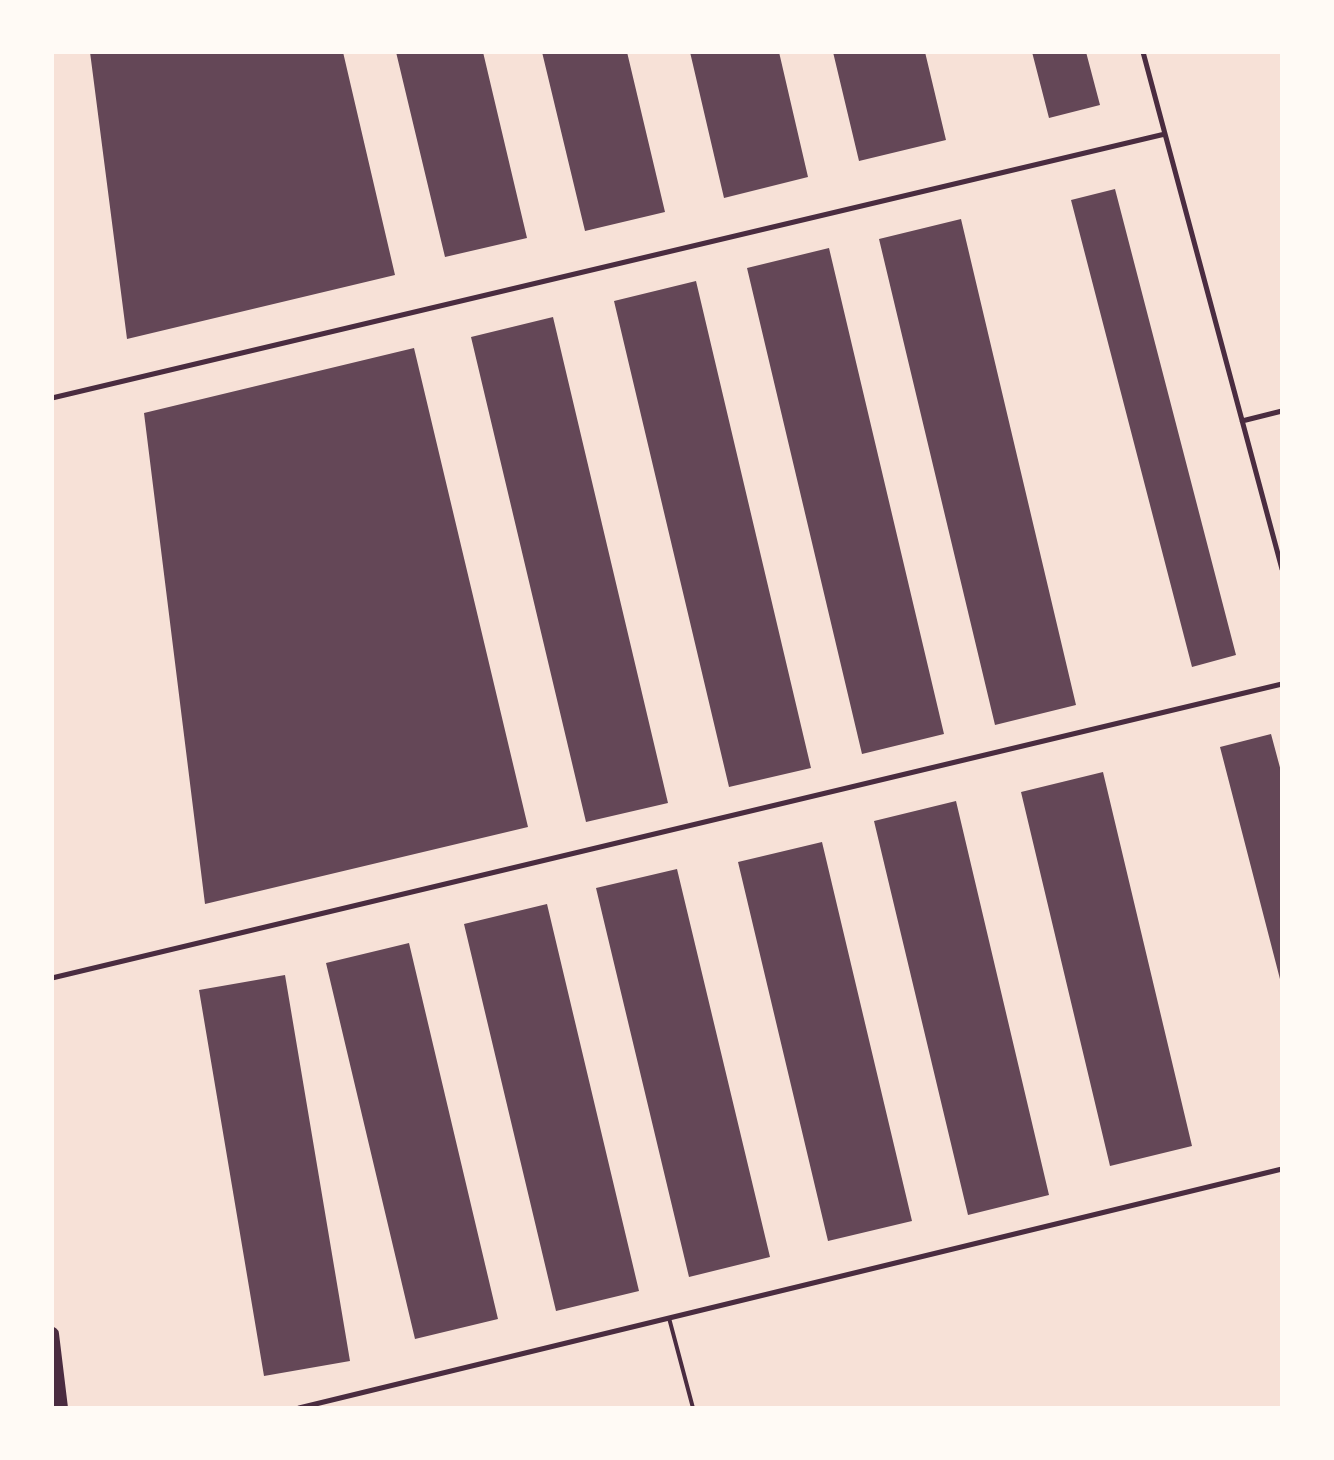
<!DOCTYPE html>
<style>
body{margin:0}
#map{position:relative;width:1334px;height:1460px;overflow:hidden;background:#f7e1d7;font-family:"Public Sans",sans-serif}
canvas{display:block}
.frame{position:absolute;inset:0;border:54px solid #fffaf5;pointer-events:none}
</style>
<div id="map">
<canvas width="1334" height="1460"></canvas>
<div class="frame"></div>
</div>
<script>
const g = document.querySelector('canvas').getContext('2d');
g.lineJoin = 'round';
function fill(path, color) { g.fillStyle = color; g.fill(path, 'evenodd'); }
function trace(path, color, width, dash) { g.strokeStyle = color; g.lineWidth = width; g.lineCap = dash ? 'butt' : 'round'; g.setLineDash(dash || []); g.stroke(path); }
fill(new Path2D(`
 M90,52H343L395,275L127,339Z
 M396,52H483L527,238L445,257Z
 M542,52H627L665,212L585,231Z
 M690,52H779L808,177L724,198Z
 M833,52H925L946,140L859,161Z
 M1032,52H1086L1100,105L1049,118Z
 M1115,189L1236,655L1192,667L1071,200Z
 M961,219L1076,705L995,725L879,239Z
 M829,248L944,734L862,754L747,268Z
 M696,281L811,768L729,787L614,301Z
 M553,317L668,803L586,822L471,337Z
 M414,348L528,827L205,904L144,413Z
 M1271,734L1282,775L1281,983L1220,747Z
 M1103,772L1192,1146L1110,1166L1021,792Z
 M956,801L1049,1195L968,1215L874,821Z
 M822,842L912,1221L828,1241L738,862Z
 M677,869L770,1257L689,1277L596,888Z
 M547,904L639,1291L556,1311L464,924Z
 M409,943L498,1319L415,1339L326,963Z
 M285,975L350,1361L264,1376L199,990Z`), '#644757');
trace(new Path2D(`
 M669,1318L693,1408`), '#4a2c40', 4);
trace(new Path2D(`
 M1143,52L1282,569
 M52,398L1165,134
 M1242,421L1282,411
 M52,978L1282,684
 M299,1408L1282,1169`), '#4a2c40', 5);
trace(new Path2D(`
 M52,1334L61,1408`), '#4a2c40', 14);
</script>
